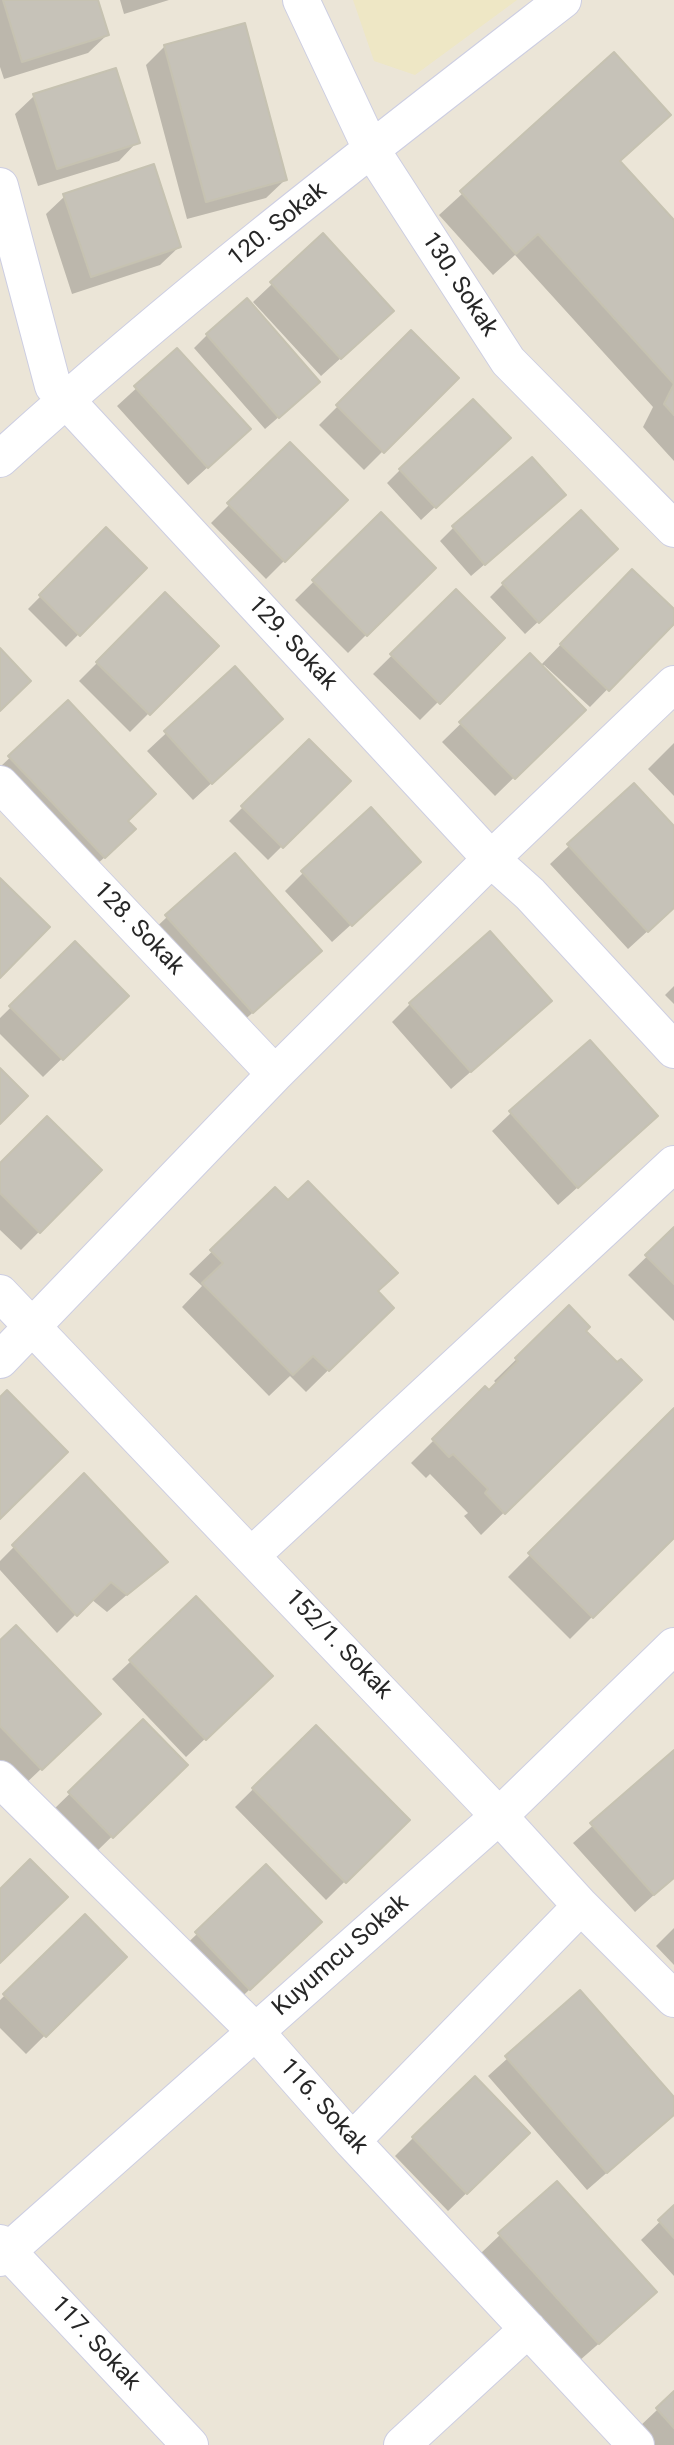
<!DOCTYPE html>
<style>
body{margin:0}
canvas{display:block;background:#ebe5d7}
</style>
<canvas width="674" height="2445"></canvas>
<script>
const g = document.querySelector('canvas').getContext('2d');
g.lineJoin = 'round';
function fill(path, color) { g.fillStyle = color; g.fill(path, 'evenodd'); }
function trace(path, color, width, dash) { g.strokeStyle = color; g.lineWidth = width; g.lineCap = dash ? 'butt' : 'round'; g.setLineDash(dash || []); g.stroke(path); }
function label(font, color, halo, rows, align = 'center') {
  g.font = font + ' Roboto,sans-serif'; g.lineWidth = 6; g.setLineDash([]); g.textBaseline = 'middle'; g.strokeStyle = halo; g.fillStyle = color; for (const [text, x, y, turn = 0] of rows) {
    g.save(); g.translate(x, y); g.rotate((+turn || 0) * Math.PI / 180); g.textAlign = isNaN(turn) ? turn : align; if (halo) g.strokeText(text, 0, 0); g.fillText(text, 0, 0); g.restore();
  }
}
fill(new Path2D(`
 M353,0H517L415,75L374,61Z`), '#eee7c5');
fill(new Path2D(`
 M0,0H96L107,35L88,53L4,79L0,67Z
 M120,0H169L124,14Z
 M165,46L285,180L266,198L187,219L146,65Z
 M614,55L618,162L674,223V461L643,427L653,407L515,255L493,275L439,215Z
 M34,96L137,142L119,161L38,186L15,114Z
 M65,196L179,247L160,265L72,294L46,214Z
 M323,236L373,329L321,376L253,302Z
 M411,333L456,378L364,470L319,425Z
 M207,335L304,395L265,429L194,348Z
 M177,351L230,447L188,485L117,406Z
 M290,444L345,500L266,579L211,523Z
 M495,451L421,520L387,483L400,470Z
 M550,508L471,576L440,541L453,528Z
 M381,515L433,568L348,653L295,600Z
 M106,530L144,568L66,647L28,609Z
 M602,562L525,634L490,597L503,584Z
 M613,590L674,612V621L590,707L544,665L542,667L583,710L495,796L442,742L530,656L540,666Z
 M456,592L502,638L420,720L373,674Z
 M165,595L216,646L130,732L79,681Z
 M235,669L262,737L193,800L147,751Z
 M68,703L126,821L115,848L85,875L0,767Z
 M309,741L348,781L268,860L229,821Z
 M674,743V796L648,769Z
 M674,829V907L628,949L550,864L569,846Z
 M303,873L400,880L332,942L285,891Z
 M167,917L301,970L233,1030L148,935Z
 M75,944L126,996L43,1077L0,1034V1018Z
 M674,986V1004L665,995Z
 M410,1004L531,1019L451,1089L392,1022Z
 M511,1113L637,1134L558,1205L492,1131Z
 M0,1166L100,1170L21,1250L0,1230Z
 M275,1190L376,1292L369,1330L306,1392L290,1376L269,1396L182,1307L202,1286L189,1274Z
 M674,1230V1321L628,1275Z
 M569,1308L583,1331L617,1365L639,1380L481,1535L464,1516L468,1513L430,1474L426,1478L411,1463L485,1389L489,1393L498,1385L494,1381Z
 M674,1410V1535L570,1639L508,1577Z
 M84,1476L165,1562L107,1612L91,1599L57,1633L0,1570V1561Z
 M0,1643L80,1732L22,1787L0,1764Z
 M131,1661L252,1694L186,1757L112,1679Z
 M143,1722L185,1765L93,1855L51,1812Z
 M316,1727L407,1820L326,1900L235,1807Z
 M674,1754V1877L635,1912L573,1843Z
 M85,1917L124,1957L26,2054L0,2028V2000Z
 M674,1928V1965L656,1946Z
 M197,1934L301,1941L231,2007L178,1952Z
 M580,1993L674,2100V2114L587,2190L488,2076Z
 M413,2138L509,2152L448,2211L395,2156Z
 M674,2208V2276L641,2240Z
 M500,2235L636,2311L579,2361L481,2253Z
 M674,2394V2445H655L639,2427Z`), '#0003');
const building = new Path2D(`
 M3,0H98L109,35L22,62Z
 M245,23L287,180L206,202L164,45Z
 M614,52L671,115L620,161L674,220V415L664,404L674,384L538,234L516,254L460,191Z
 M116,68L140,143L57,169L33,94Z
 M154,164L181,247L91,277L63,194Z
 M323,233L394,311L341,359L270,282Z
 M247,298L320,382L279,418L206,334Z
 M411,330L459,378L384,453L336,405Z
 M177,348L251,429L208,468L134,386Z
 M473,399L511,438L436,508L399,469Z
 M290,442L348,500L285,562L227,503Z
 M532,457L566,495L485,565L452,526Z
 M581,510L618,549L539,623L502,583Z
 M381,512L436,568L367,636L312,580Z
 M106,527L147,568L80,636L39,595Z
 M632,569L674,609V624L609,691L560,644Z
 M456,589L505,638L440,704L390,654Z
 M165,592L219,646L150,715L96,662Z
 M0,648L31,681L0,711Z
 M530,653L586,710L515,779L459,722Z
 M235,666L283,719L212,784L164,731Z
 M68,700L156,794L128,821L136,829L105,858L8,756Z
 M309,739L351,781L283,848L241,806Z
 M634,783L674,826V908L648,932L567,844Z
 M371,807L421,862L352,926L301,871Z
 M235,853L322,951L253,1013L165,915Z
 M0,878L50,927L0,978Z
 M490,931L552,1001L471,1072L409,1003Z
 M75,941L129,996L63,1060L9,1006Z
 M590,1040L658,1116L578,1188L509,1111Z
 M0,1068L28,1096L0,1124Z
 M47,1116L102,1170L40,1233L0,1193V1163Z
 M308,1181L398,1273L378,1291L394,1308L329,1371L313,1356L293,1375L202,1283L223,1263L210,1250L275,1187L288,1200Z
 M674,1227V1284L645,1255Z
 M569,1305L590,1327L586,1331L617,1362L621,1359L642,1380L505,1514L485,1493L488,1489L453,1454L449,1457L432,1439L485,1386L489,1390L518,1361L515,1358Z
 M7,1390L68,1452L0,1519V1397Z
 M674,1408V1538L593,1618L528,1553Z
 M84,1473L168,1562L127,1595L111,1582L77,1616L12,1545Z
 M196,1596L273,1676L206,1740L129,1660Z
 M16,1625L101,1714L42,1770L0,1726V1640Z
 M143,1719L188,1765L113,1838L68,1792Z
 M316,1725L410,1820L346,1883L252,1788Z
 M674,1750V1878L654,1895L590,1823Z
 M30,1859L68,1897L0,1963V1889Z
 M266,1864L322,1922L250,1990L195,1932Z
 M85,1914L127,1957L46,2037L3,1994Z
 M580,1990L674,2097V2115L607,2173L505,2056Z
 M475,2076L530,2133L467,2194L412,2137Z
 M557,2181L657,2292L599,2344L498,2233Z
 M674,2205V2238L658,2220Z
 M674,2391V2428L656,2408Z`);
fill(building, '#c6c2b8');
trace(building, '#c6c2b1', 2);
const street = new Path2D(`
 M301,0L371,149L508,361L674,529
 M0,186L53,386L491,859L530,894L674,1050
 M0,459C179,296 372,148 563,0
 M0,784L275,1074
 M0,1293L499,1816L581,1906L674,1999
 M0,1360L275,1074L491,859L674,684
 M252,1555L674,1164
 M0,1779L255,2031L352,2141L636,2445
 M352,2141L581,1906
 M0,2243L190,2445
 M0,2258L499,1816L674,1646
 M402,2445L528,2329`);
trace(street, '#cdcee2', 38);
trace(street, '#fff', 36);
label('24px', '#272727', '#fff', [
 ["120. Sokak",278,225,-39],
 ["130. Sokak",459,285,57],
 ["129. Sokak",292,644,47],
 ["128. Sokak",138,929,46],
 ["152/1. Sokak",338,1645,46],
 ["Kuyumcu Sokak",341,1956,-41],
 ["116. Sokak",323,2107,48],
 ["117. Sokak",95,2344,47]
]);
</script>
